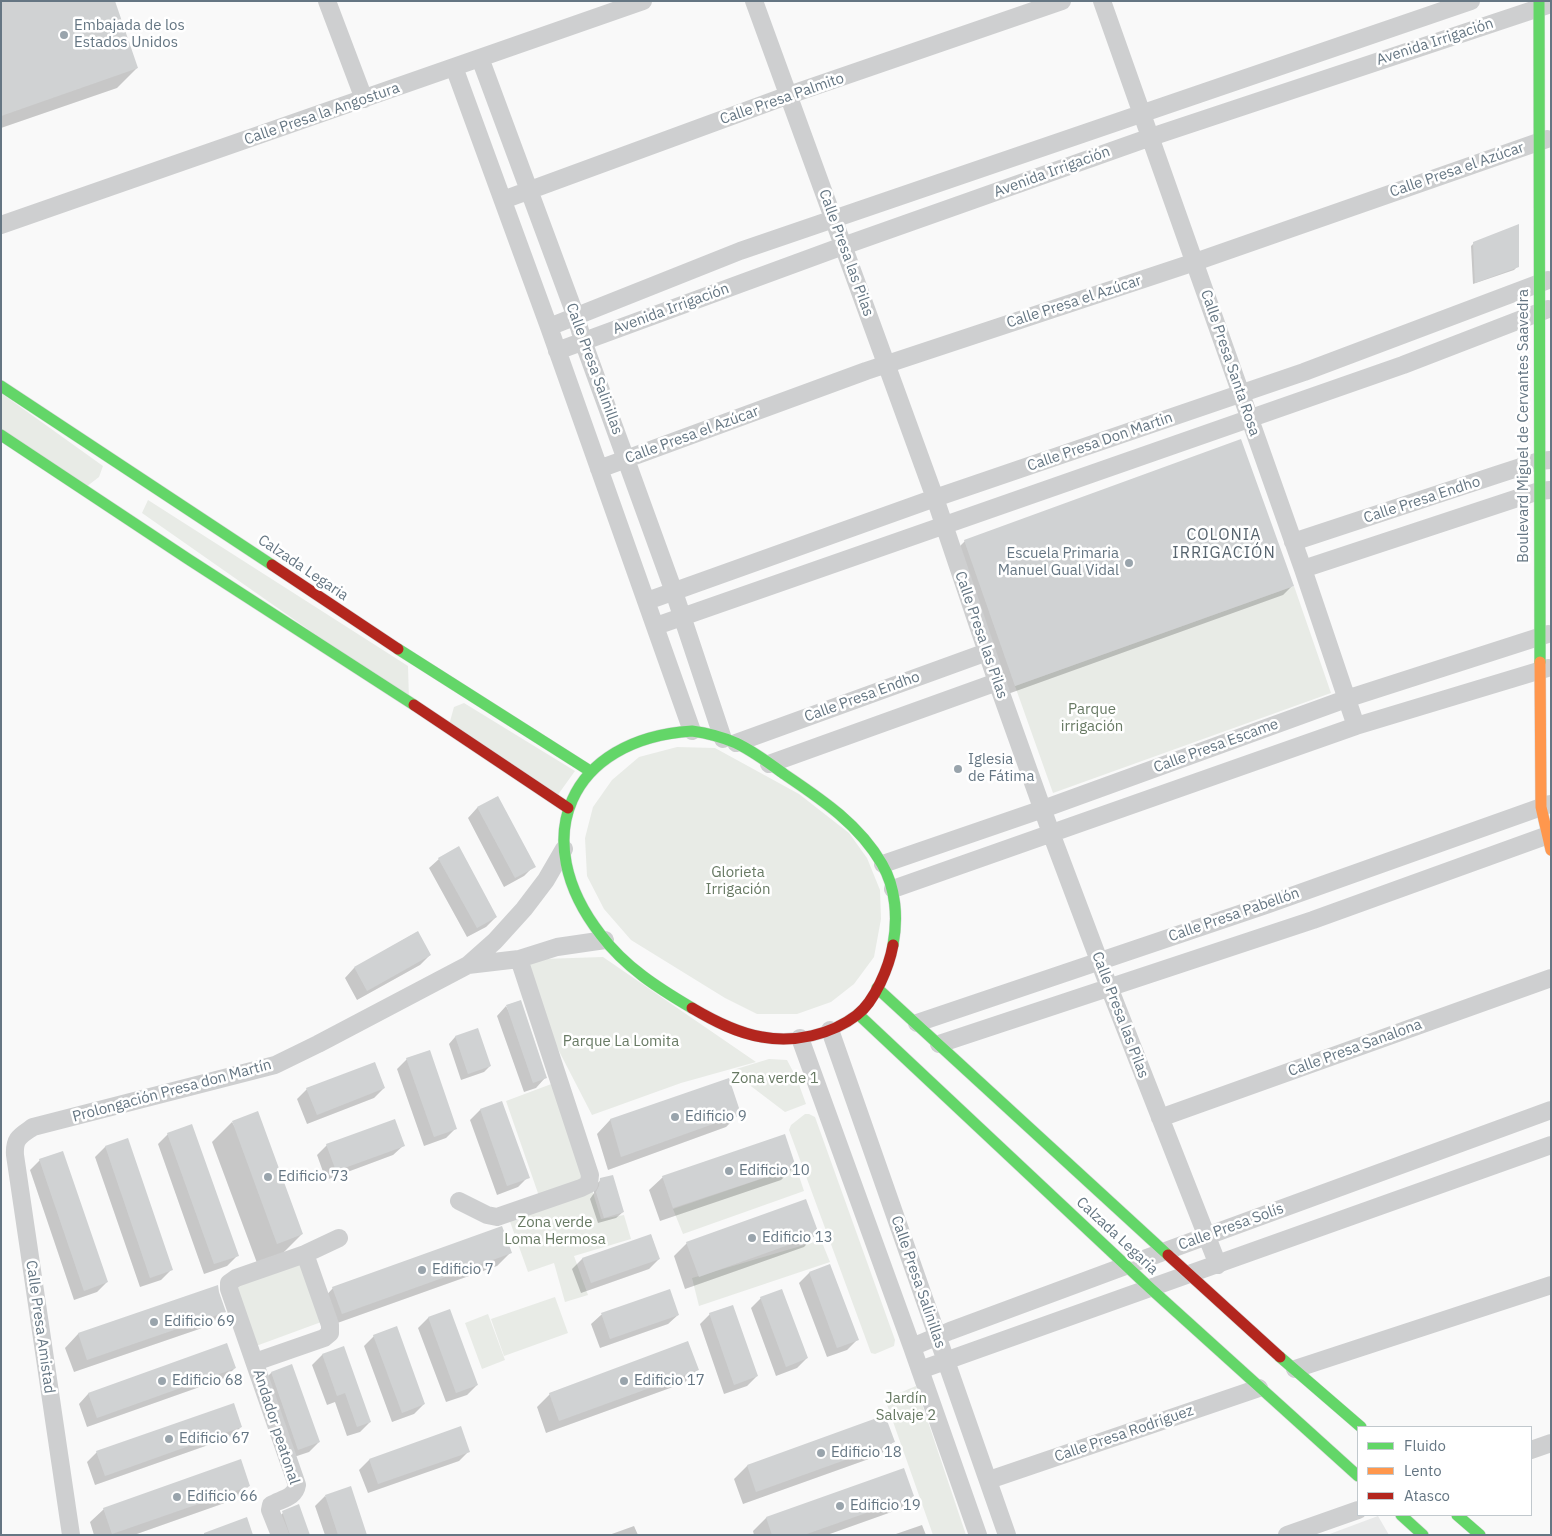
<!DOCTYPE html>
<meta charset="utf-8">
<style>
body{margin:0}
#map{position:relative;width:1552px;height:1536px;overflow:hidden;background:#f9f9f9;font-family:"IBM Plex Sans",sans-serif}
canvas{display:block}
.frame{position:absolute;inset:0;border:2px solid #657683;pointer-events:none}
.legend{position:absolute;left:1357px;top:1426px;width:175px;height:90px;box-sizing:border-box;background:#fff;border:1px solid #c1c8cd;margin:0;padding:6px 9px;list-style:none;font-size:15px;color:#657683}
.legend li{display:flex;align-items:center;gap:10px;height:25px}
.legend b{width:25px;border:1px solid #c1c8cd}
</style>
<div id="map">
<canvas width="1552" height="1536"></canvas>
<div class="frame"></div>
<ul class="legend">
<li><b style="height:6px;background:#63d668"></b>Fluido</li>
<li><b style="height:6px;background:#ff974d"></b>Lento</li>
<li><b style="height:6px;background:#b3261e"></b>Atasco</li>
</ul>
</div>
<script>
const g = document.querySelector('canvas').getContext('2d');
g.lineJoin = 'round';
function fill(path, color) { g.fillStyle = color; g.fill(path, 'evenodd'); }
function trace(path, color, width, dash) { g.strokeStyle = color; g.lineWidth = width; g.lineCap = dash ? 'butt' : 'round'; g.setLineDash(dash || []); g.stroke(path); }
function label(font, color, halo, rows, align = 'center') {
  g.font = font + ' "IBM Plex Sans",sans-serif'; g.lineWidth = 5; g.setLineDash([]); g.textBaseline = 'middle'; g.strokeStyle = halo; g.fillStyle = color; for (const [text, x, y, turn = 0] of rows) {
    g.save(); g.translate(x, y); g.rotate((+turn || 0) * Math.PI / 180); g.textAlign = isNaN(turn) ? turn : align; if (halo) g.strokeText(text, 0, 0); g.fillText(text, 0, 0); g.restore();
  }
}
fill(new Path2D(`
 M1378,1516L1389,1535H1327Z`), '#e8e9e9');
fill(new Path2D(`
 M1,393L103,466L99,477L86,487L1,429Z
 M148,500L408,666L409,700L142,513Z
 M1294,586L1331,693L1053,793L1015,686Z
 M464,703L575,771L557,796L449,725L454,707Z
 M677,747L715,748L799,794L849,833L867,858L880,890L881,919L874,957L854,984L831,1002L797,1014H757L725,998L631,940L604,909L587,876L585,838L593,807L612,780L639,757Z
 M603,957L756,1062L681,1083L592,1115L512,960Z
 M769,1059L787,1060L797,1079L806,1104L785,1112L735,1074L733,1070Z
 M554,1083L586,1181L540,1199L506,1101Z
 M805,1114H809L815,1117L895,1340L894,1346L875,1354L871,1353L789,1130L791,1125Z
 M796,1167L804,1191L683,1234L673,1209Z
 M591,1186L601,1219L624,1215L631,1239L574,1256L588,1295L565,1302L554,1263L528,1272L508,1216Z
 M821,1240L830,1262L699,1306L692,1278Z
 M303,1262L324,1321L256,1346L235,1287Z
 M555,1297L568,1333L504,1356L491,1319Z
 M488,1314L505,1360L482,1369L465,1323Z
 M916,1386L966,1535H933L885,1399Z`), '#e8ebe6');
fill(new Path2D(`
 M1,1L137,68L117,88L1,128Z
 M1474,243L1517,267L1514,270L1473,284L1471,246Z
 M965,541L1293,585L1283,595L1005,695L955,551Z
 M497,797L534,866L524,876L504,887L468,818L477,808Z
 M439,859L496,917L486,927L467,937L429,868Z
 M417,932L430,955L420,965L357,1000L345,978L354,968Z
 M506,1006L545,1078L536,1088L524,1092L497,1016Z
 M477,1030L490,1066L484,1072L461,1080L449,1044L455,1037Z
 M407,1059L456,1128L446,1138L424,1146L397,1069Z
 M728,1079L739,1114L726,1127L608,1170L597,1134L610,1120Z
 M384,1088L374,1098L307,1124L297,1099L307,1089Z
 M501,1102L528,1177L518,1187L497,1195L470,1120L480,1110Z
 M232,1122L302,1234L282,1254L257,1263L212,1142Z
 M168,1134L237,1256L227,1266L204,1274L158,1144Z
 M127,1140L171,1270L161,1280L140,1287L95,1157L105,1147Z
 M327,1145L403,1146L393,1155L326,1180L317,1155Z
 M40,1160L107,1282L97,1292L74,1300L30,1170Z
 M795,1166L781,1180L660,1221L649,1190L663,1177Z
 M601,1180L623,1212L616,1218L598,1223L590,1199L594,1193V1186Z
 M817,1233L804,1247L685,1289L674,1256L687,1243Z
 M651,1235L659,1259L649,1269L581,1293L572,1269L582,1259Z
 M510,1253L497,1266L329,1326L320,1302L333,1288Z
 M829,1265L857,1340L847,1350L827,1357L799,1283L809,1273Z
 M669,1291L678,1315L668,1324L600,1348L591,1324L601,1315Z
 M761,1298L807,1358L797,1368L776,1376L751,1308Z
 M449,1311L477,1385L467,1395L446,1402L418,1328L428,1318Z
 M224,1312L211,1325L74,1372L65,1348L78,1334Z
 M710,1314L757,1376L747,1386L724,1394L700,1324Z
 M374,1336L424,1404L414,1414L392,1422L364,1346Z
 M226,1345L235,1368L225,1378L87,1427L79,1404L88,1394Z
 M343,1348L370,1422L360,1432L347,1436L335,1402L327,1405L312,1365L322,1355Z
 M292,1366L319,1442L309,1452L288,1459L261,1383L271,1373Z
 M697,1370L684,1383L546,1433L537,1407L550,1394Z
 M241,1427L231,1437L95,1485L87,1462L97,1452Z
 M894,1441L880,1455L743,1504L734,1479L747,1466Z
 M469,1451L459,1461L368,1493L359,1470L369,1460Z
 M249,1486L236,1499L134,1535H94L90,1522L104,1509Z
 M325,1496L366,1535H325L315,1506Z
 M913,1496L900,1509L827,1535H754L753,1531L766,1518Z
 M283,1513L309,1535H278L273,1522Z
 M922,1525L926,1535H893Z
 M634,1526L638,1535H609Z`), '#0003');
fill(new Path2D(`
 M1,1H115L138,68L1,116Z
 M1519,224V267L1475,283L1473,242Z
 M1241,439L1294,586L1015,686L964,540Z
 M498,796L536,867L515,878L477,807Z
 M459,846L497,917L477,928L438,858Z
 M418,931L431,955L367,991L354,967Z
 M521,1000L547,1078L533,1083L506,1005Z
 M478,1028L491,1066L468,1074L455,1036Z
 M430,1050L457,1129L434,1137L406,1058Z
 M375,1062L385,1088L317,1115L306,1088Z
 M729,1078L741,1114L621,1157L610,1119Z
 M502,1101L530,1178L507,1186L480,1109Z
 M258,1111L303,1234L277,1244L232,1121Z
 M395,1119L405,1146L336,1171L326,1144Z
 M192,1124L239,1256L214,1264L167,1133Z
 M785,1134L796,1167L673,1208L662,1176Z
 M128,1138L173,1270L150,1278L105,1146Z
 M63,1151L108,1282L84,1291L39,1159Z
 M613,1175L624,1212L604,1218L596,1192L599,1186L600,1178Z
 M806,1199L819,1234L699,1277L686,1242Z
 M502,1226L512,1253L342,1314L332,1287Z
 M651,1234L660,1259L591,1283L582,1258Z
 M830,1264L859,1340L837,1348L809,1272Z
 M218,1285L219,1292L226,1312L87,1360L78,1333Z
 M670,1289L679,1315L610,1339L601,1313Z
 M782,1289L808,1358L786,1367L760,1297Z
 M733,1305L758,1376L734,1385L709,1313Z
 M450,1309L478,1385L456,1393L428,1317Z
 M397,1326L425,1404L402,1413L373,1335Z
 M688,1341L699,1370L559,1421L549,1393Z
 M227,1343L236,1368L97,1418L88,1393Z
 M344,1346L371,1422L357,1427L345,1393L337,1396L322,1354Z
 M292,1364L320,1442L298,1450L271,1372Z
 M234,1403L242,1427L105,1476L96,1451Z
 M885,1415L895,1442L756,1492L747,1465Z
 M461,1426L470,1452L378,1484L369,1459Z
 M241,1459L250,1486L112,1534L103,1508Z
 M904,1468L914,1496L804,1535H772L766,1517Z
 M351,1486L367,1535H338L325,1495Z
 M299,1504L310,1535H290L282,1511Z
 M247,1517L253,1535H204V1533Z`), '#d0d2d3');
const fast = new Path2D(`
 M1539,1L1540,662
 M1,386L272,565
 M1,435L188,559L414,705
 M398,649L590,771
 M692,731C707,733 722,737 736,743C753,751 769,763 784,774C821,799 859,824 882,864C896,888 898,918 893,945
 M877,988L1168,1255
 M692,1008C658,988 625,967 601,935C526,839 569,739 692,731
 M858,1014L1150,1288L1358,1476
 M1280,1357L1361,1427
 M1401,1515L1423,1535
 M1457,1515L1480,1535`);
const slow = new Path2D(`
 M1540,662L1541,807L1551,850`);
const jam = new Path2D(`
 M272,565L398,649
 M414,705L568,808
 M692,1008C714,1021 737,1033 762,1037C794,1043 831,1035 857,1015C875,1001 889,967 893,945
 M1168,1255L1280,1357`);
trace(fast, '#d5d6d7', 12);
trace(slow, '#d5d6d7', 12);
trace(jam, '#d5d6d7', 12);
trace(new Path2D(`
 M327,1L364,99
 M754,1L935,498L997,682L1051,833L1109,987L1218,1265
 M1102,1L1303,569L1356,726
 M480,58L576,317L583,341L674,592L723,739
 M454,67L549,327L692,731
 M503,200L789,95L1062,1
 M1,225L643,1
 M549,327L740,251L1471,1
 M557,351L843,246L1151,137L1548,5
 M599,469L866,371L1195,262L1547,139
 M1293,542L1496,475L1539,461L1550,460
 M1303,569L1539,491L1550,490
 M647,601L935,498L1304,372L1548,280
 M656,626L1403,365L1548,309
 M736,743L987,652
 M769,764L997,682
 M883,864L1043,809L1346,699L1548,634
 M893,889L1356,726L1548,668
 M468,965L519,959L557,947L605,940
 M917,1023L1266,905L1550,804
 M830,1030L1007,1535
 M800,1038L912,1347L978,1535
 M939,1044L1313,920L1551,834
 M1160,1118L1551,978
 M459,1201L487,1215L497,1217L581,1188L589,1184L590,1175L519,959
 M912,1347L950,1331L1163,1252L1551,1110
 M255,1362L324,1338L330,1333V1325L305,1254
 M1295,1369L1551,1285
 M920,1370L1551,1145
 M1531,1450L1551,1443
 M989,1480L1259,1388
 M71,1535L15,1155C14,1138 20,1136 33,1127L275,1065L318,1044L468,965L495,941L524,909L546,880L564,849
 M280,1535L270,1510L271,1505C281,1499 295,1498 297,1485L229,1289V1283L236,1278L305,1254L339,1238
 M1287,1535L1358,1510`), '#cecfd0', 18);
trace(fast, '#63d668', 11);
trace(slow, '#ff974d', 11);
trace(jam, '#b3261e', 11);
for (const [x, y, r, color] of [
 [64,35,5,"#99a4ac"],
 [1129,563,5,"#99a4ac"],
 [958,769,5,"#99a4ac"],
 [675,1117,5,"#99a4ac"],
 [729,1171,5,"#99a4ac"],
 [268,1177,5,"#99a4ac"],
 [752,1238,5,"#99a4ac"],
 [422,1270,5,"#99a4ac"],
 [154,1322,5,"#99a4ac"],
 [162,1381,5,"#99a4ac"],
 [624,1381,5,"#99a4ac"],
 [169,1439,5,"#99a4ac"],
 [821,1453,5,"#99a4ac"],
 [177,1497,5,"#99a4ac"],
 [840,1506,5,"#99a4ac"]
]) { const dot = new Path2D(); dot.arc(x, y, r, 0, 2 * Math.PI); g.fillStyle = color; g.fill(dot); trace(dot, '#fff', 2); }
label('15px', '#657683', '#fff', [
 ["Embajada de los",74,26],
 ["Estados Unidos",74,43],
 ["Escuela Primaria",1119,554,"right"],
 ["Manuel Gual Vidal",1119,571,"right"],
 ["Iglesia",968,760],
 ["de Fátima",968,777],
 ["Edificio 9",685,1117],
 ["Edificio 10",739,1171],
 ["Edificio 73",278,1177],
 ["Edificio 13",762,1238],
 ["Edificio 7",432,1270],
 ["Edificio 69",164,1322],
 ["Edificio 68",172,1381],
 ["Edificio 17",634,1381],
 ["Edificio 67",179,1439],
 ["Edificio 18",831,1453],
 ["Edificio 66",187,1497],
 ["Edificio 19",850,1506]
], 'left');
label('15px', '#657683', '#fff', [
 ["Avenida Irrigación",1435,42,-18],
 ["Calle Presa Palmito",782,99,-19],
 ["Calle Presa la Angostura",322,114,-19],
 ["Calle Presa el Azúcar",1457,170,-19],
 ["Avenida Irrigación",1052,172,-20],
 ["Calle Presa las Pilas",846,253,70],
 ["Calle Presa el Azúcar",1074,302,-18],
 ["Avenida Irrigación",671,309,-20],
 ["Calle Presa Santa Rosa",1230,363,71],
 ["Calle Presa Salinillas",594,369,70],
 ["Boulevard Miguel de Cervantes Saavedra",1524,426,-90],
 ["Calle Presa el Azúcar",692,435,-20],
 ["Calle Presa Don Martin",1100,442,-19],
 ["Calle Presa Endho",1422,500,-18],
 ["Calzada Legaria",303,568,34],
 ["Calle Presa las Pilas",981,635,71],
 ["Calle Presa Endho",862,697,-20],
 ["Calle Presa Escame",1216,746,-20],
 ["Calle Presa Pabellón",1234,915,-19],
 ["Calle Presa las Pilas",1120,1015,69],
 ["Calle Presa Sanalona",1355,1048,-20],
 ["Prolongación Presa don Martín",172,1091,-15],
 ["Calle Presa Solís",1231,1227,-20],
 ["Calzada Legaria",1117,1236,43],
 ["Calle Presa Salinillas",918,1282,71],
 ["Calle Presa Amistad",40,1327,82],
 ["Andador peatonal",276,1427,72],
 ["Calle Presa Rodríguez",1124,1434,-19]
]);
label('15px', '#687a64', '#fff', [
 ["Parque",1092,710],
 ["irrigación",1092,727],
 ["Glorieta",738,873],
 ["Irrigación",738,890],
 ["Parque La Lomita",621,1042],
 ["Zona verde 1",775,1079],
 ["Zona verde",555,1223],
 ["Loma Hermosa",555,1240],
 ["Jardín",906,1399],
 ["Salvaje 2",906,1416]
]);
g.letterSpacing = '1px';
label('16px', '#57646e', '#fff', [
 ["COLONIA",1224,535],
 ["IRRIGACIÓN",1224,553]
]);
g.letterSpacing = '0px';
</script>
